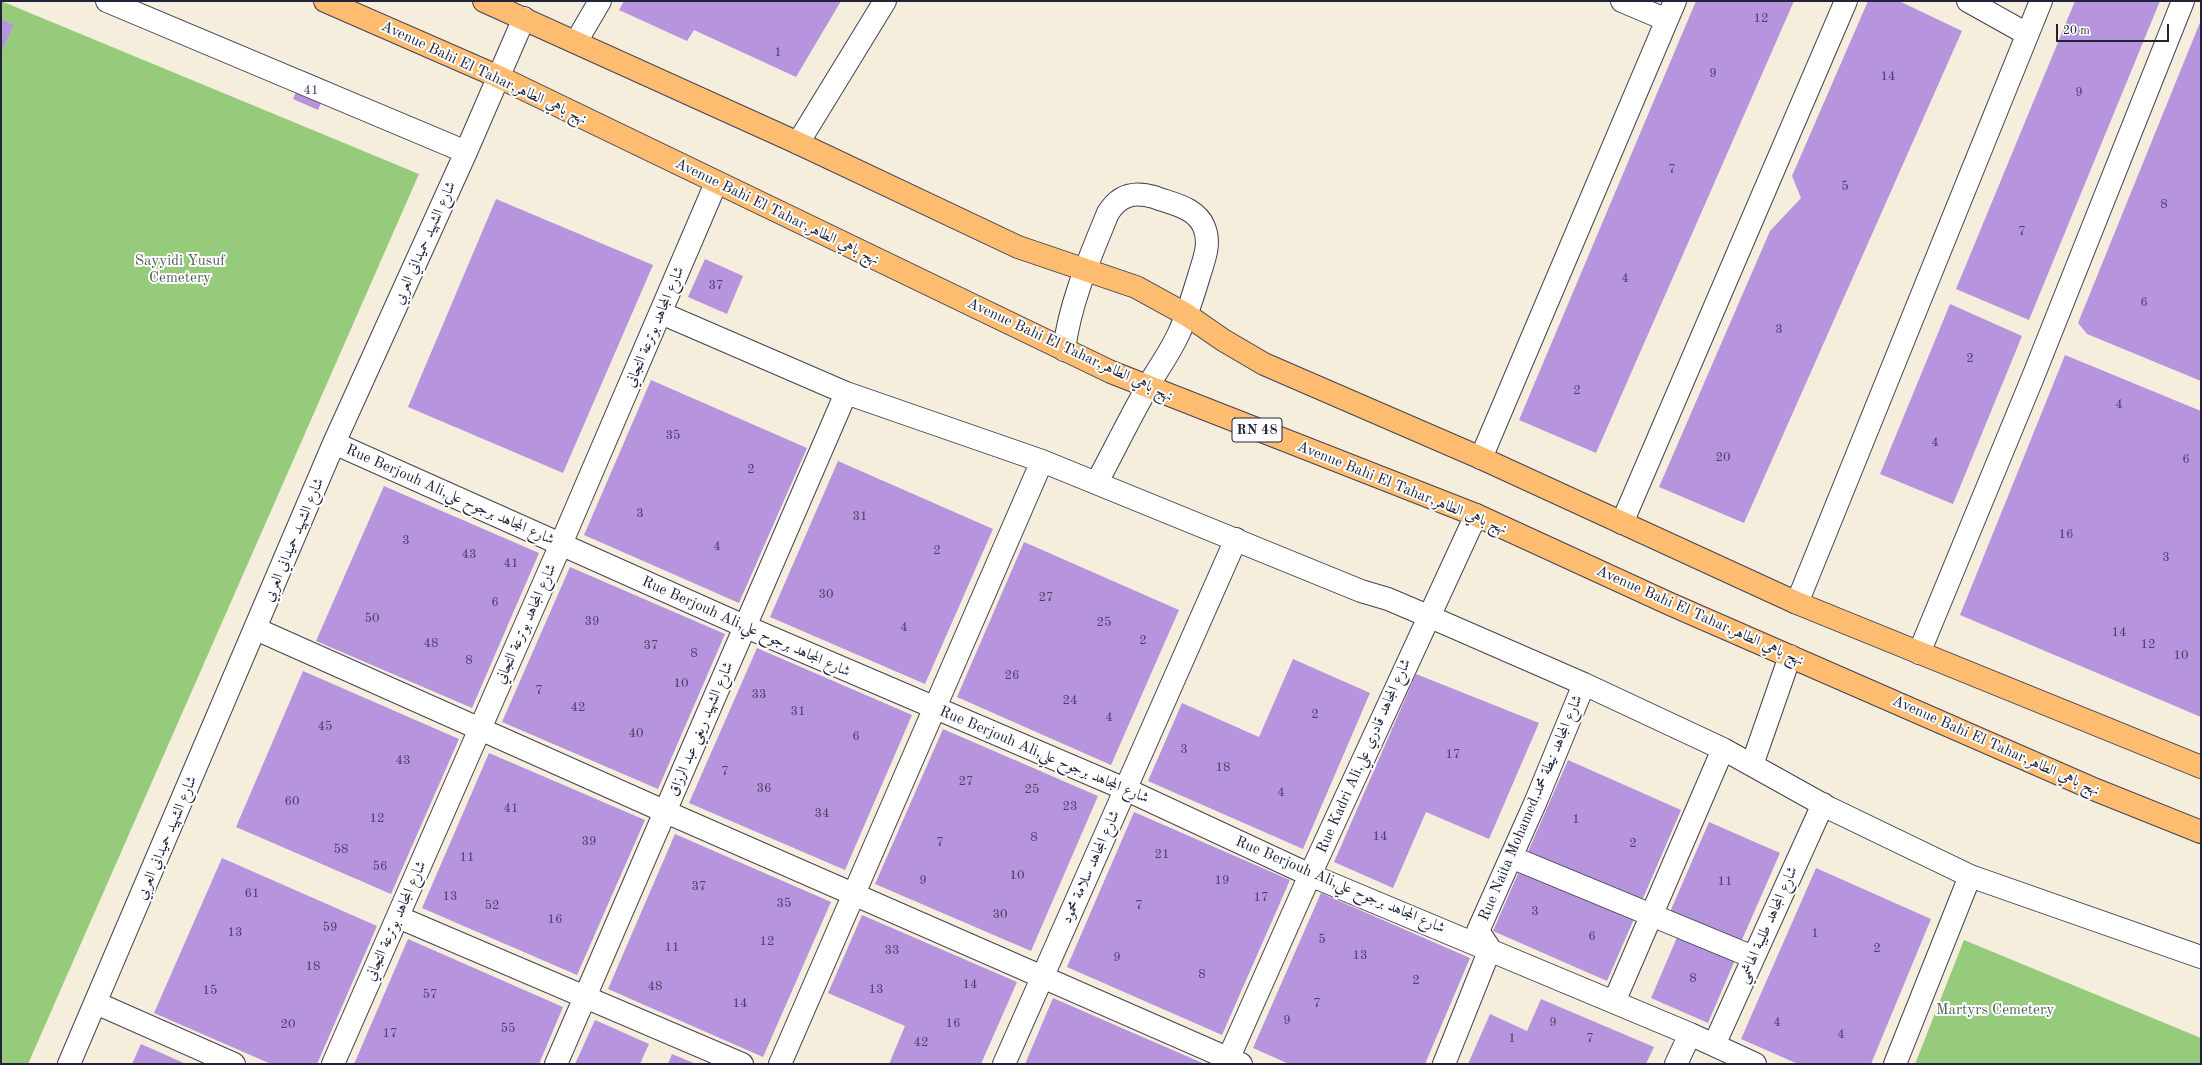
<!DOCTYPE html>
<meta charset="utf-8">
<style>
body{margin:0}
#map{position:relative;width:2202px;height:1065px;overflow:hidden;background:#f5eedc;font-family:"Old Standard TT",serif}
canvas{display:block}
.frame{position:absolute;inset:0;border:2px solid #22223b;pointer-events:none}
.scale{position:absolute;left:2056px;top:24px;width:113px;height:18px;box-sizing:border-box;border:2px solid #22223b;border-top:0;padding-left:5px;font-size:12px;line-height:14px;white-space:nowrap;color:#22223b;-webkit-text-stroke:3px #fff;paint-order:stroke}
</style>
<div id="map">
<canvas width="2202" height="1065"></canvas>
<div class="frame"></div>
<div class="scale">20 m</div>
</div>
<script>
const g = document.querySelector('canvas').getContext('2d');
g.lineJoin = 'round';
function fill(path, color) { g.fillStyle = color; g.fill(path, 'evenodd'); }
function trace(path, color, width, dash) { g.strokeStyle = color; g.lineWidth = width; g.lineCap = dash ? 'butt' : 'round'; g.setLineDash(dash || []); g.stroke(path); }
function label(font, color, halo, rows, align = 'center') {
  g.font = font + ' "Old Standard TT",Amiri,serif'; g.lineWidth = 4; g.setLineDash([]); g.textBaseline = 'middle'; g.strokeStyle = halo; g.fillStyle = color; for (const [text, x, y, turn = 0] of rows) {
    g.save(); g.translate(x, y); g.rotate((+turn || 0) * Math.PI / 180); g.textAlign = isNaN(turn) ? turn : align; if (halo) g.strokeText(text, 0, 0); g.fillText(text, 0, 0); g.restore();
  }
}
fill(new Path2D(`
 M1,1L419,174L28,1064H1Z
 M1964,940L2201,1038V1064H1915Z`), '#97cb7c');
fill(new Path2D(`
 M624,1H841L796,77L694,30L687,41L619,10Z
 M1696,1H1794L1596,453L1519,420Z
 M1868,1H1899L1962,31L1744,523L1659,487L1770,231L1801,198L1792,176Z
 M2075,1H2160L2029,320L1956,289Z
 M1,19L14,25L1,52Z
 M2201,20V381L2087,334L2078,323Z
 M305,71L330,82L318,110L293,99Z
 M496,199L653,265L563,473L408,407Z
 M705,259L743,276L727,314L688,297Z
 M1950,304L2022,336L1953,504L1880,474Z
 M2065,355L2201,411V717L1960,615Z
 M651,380L807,448L739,603L584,535Z
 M838,461L993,529L925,684L770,617Z
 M384,486L539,553L472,708L316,641Z
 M1024,542L1179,610L1111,765L957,697Z
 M570,567L725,634L658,789L502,722Z
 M757,648L912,715L845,870L689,803Z
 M1293,659L1370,693L1303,849L1148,781L1182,703L1259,737Z
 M303,671L459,739L391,894L236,827Z
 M1416,674L1539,723L1489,839L1426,812L1393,888L1334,862Z
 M943,729L1098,796L1031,951L875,884Z
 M489,753L645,820L577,975L422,908Z
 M1568,760L1681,810L1641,903L1527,854Z
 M1134,812L1290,880L1222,1035L1067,967Z
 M1709,822L1780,853L1741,942L1670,912Z
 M675,834L831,902L763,1057L608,989Z
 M222,858L377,926L317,1064H271L154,1013Z
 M1816,868L1931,919L1871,1064H1798L1741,1039Z
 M1520,869L1634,919L1607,981L1493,931Z
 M1321,893L1470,958L1425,1064H1289L1253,1048Z
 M862,915L1017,982L981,1064H889L905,1026L828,993Z
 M1678,935L1735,960L1708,1023L1651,998Z
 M408,939L563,1007L539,1064H354Z
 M1053,998L1131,1032L1205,1064H1025Z
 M1541,999L1654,1047L1646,1064H1468L1490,1014L1527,1031Z
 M595,1020L649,1044L640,1064H575Z
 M141,1044L186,1064H132Z
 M672,1054L696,1064H668Z`), '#b795de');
const minor = new Path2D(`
 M107,1L466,152
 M1622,1L1667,20
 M1968,1L2027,34
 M576,42L600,1
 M798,143L885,1
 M661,313L846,393L1042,461L1361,591L1388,599L1428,616L1584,684L1723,749L1829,808L1970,876L2201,957
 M1064,350C1070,302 1090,257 1108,213C1119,195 1134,191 1154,197C1172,204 1196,207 1204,227C1211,244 1204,259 1199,276C1193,296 1187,315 1179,333C1170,353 1157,370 1147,388C1129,419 1114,451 1097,482
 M334,443L744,626L1125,789L1310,875L1690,1034L1755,1064
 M1481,458L1675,1
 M1622,523L1846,1
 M1797,603L2041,1
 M256,629L666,812L1241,1064
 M1919,653L2033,377L2183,1
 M1752,765L1790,656
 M1511,857L1753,957
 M398,917L742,1064
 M1614,1002L1723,749
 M96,1003L234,1064
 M1714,1045L1823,804
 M69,1064L334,443L466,152L524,18
 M333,1064L561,544L716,183
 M556,1064L846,393
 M780,1064L1042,461
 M1004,1064L1236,539
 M1226,1064L1310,875L1476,515
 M1444,1064L1490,949L1478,931L1536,801L1584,684
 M1676,1064L1690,1034
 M1895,1064L1970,876`);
const major = new Path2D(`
 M325,1L499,77L1111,372L1476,515L1670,604L2096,790L2201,832
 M484,1L798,143L1018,247L1136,287L1187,315L1223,340L1264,364L1481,458L1797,603L2201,767`);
trace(minor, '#424153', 24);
trace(major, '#424153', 24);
trace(minor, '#fff', 22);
trace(major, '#fdbc70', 22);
label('13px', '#473f64', null, [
 ["12",1761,19],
 ["1",778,53],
 ["9",1713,74],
 ["14",1888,77],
 ["41",311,91],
 ["9",2079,93],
 ["7",1672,170],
 ["5",1845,187],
 ["8",2164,205],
 ["7",2022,232],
 ["4",1625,279],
 ["37",716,286],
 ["6",2144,303],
 ["3",1779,330],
 ["2",1970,359],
 ["2",1577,391],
 ["4",2119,405],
 ["35",673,436],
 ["4",1935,443],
 ["20",1723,458],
 ["6",2186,460],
 ["2",751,470],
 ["3",640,514],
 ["31",860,517],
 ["16",2066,535],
 ["3",406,541],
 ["4",717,547],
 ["2",937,551],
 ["43",469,555],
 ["3",2166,558],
 ["41",511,564],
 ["30",826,595],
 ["27",1046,598],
 ["6",495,603],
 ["50",372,619],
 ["39",592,622],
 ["25",1104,623],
 ["4",904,628],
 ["14",2119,633],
 ["2",1143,641],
 ["48",431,644],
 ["12",2148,645],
 ["37",651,646],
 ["8",694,654],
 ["10",2181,656],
 ["8",469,661],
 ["26",1012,676],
 ["10",681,684],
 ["7",539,691],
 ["33",759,695],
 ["24",1070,701],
 ["42",578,708],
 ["31",798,712],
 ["2",1315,715],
 ["4",1109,718],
 ["45",325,727],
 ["40",636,734],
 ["6",856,737],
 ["3",1184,750],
 ["17",1453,755],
 ["43",403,761],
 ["18",1223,768],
 ["7",725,772],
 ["27",966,782],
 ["36",764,789],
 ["25",1032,790],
 ["4",1281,793],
 ["60",292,802],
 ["23",1070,807],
 ["41",511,809],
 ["34",822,814],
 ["12",377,819],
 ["1",1576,820],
 ["14",1380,837],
 ["8",1034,838],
 ["39",589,842],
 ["7",940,843],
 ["2",1633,844],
 ["58",341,850],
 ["21",1162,855],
 ["11",467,858],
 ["56",380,867],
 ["10",1017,876],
 ["9",923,881],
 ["19",1222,881],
 ["11",1725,882],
 ["37",699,887],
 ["61",252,894],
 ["13",450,897],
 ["17",1261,898],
 ["35",784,904],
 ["52",492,906],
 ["7",1139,906],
 ["3",1535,912],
 ["30",1000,915],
 ["16",555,920],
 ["59",330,928],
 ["13",235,933],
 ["1",1815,934],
 ["6",1592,937],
 ["5",1322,940],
 ["12",767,942],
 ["11",672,948],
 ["2",1877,949],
 ["33",892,951],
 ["13",1360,956],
 ["9",1117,958],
 ["18",313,967],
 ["8",1202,975],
 ["8",1693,979],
 ["2",1416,981],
 ["14",970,985],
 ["48",655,987],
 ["13",876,990],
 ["15",210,991],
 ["57",430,995],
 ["14",740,1004],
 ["7",1317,1004],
 ["9",1287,1021],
 ["9",1553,1023],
 ["4",1777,1023],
 ["16",953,1024],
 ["20",288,1025],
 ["55",508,1029],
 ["17",390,1034],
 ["4",1841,1035],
 ["1",1512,1039],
 ["7",1590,1039],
 ["42",921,1043]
]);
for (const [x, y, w] of [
 [1257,430,50]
]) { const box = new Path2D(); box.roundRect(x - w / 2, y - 12, w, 24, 3); g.fillStyle = '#fff'; g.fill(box); trace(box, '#22223b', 1); }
label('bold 14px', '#22223b', null, [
 ["RN 48",1257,430]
]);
label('15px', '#22223b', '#fff', [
 ["Avenue Bahi El Tahar,نهج باهي الطاهر",484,73,25],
 ["Avenue Bahi El Tahar,نهج باهي الطاهر",777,212,26],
 ["شارع الشهيد حميداني العربي",425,243,-66],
 ["شارع المجاهد بوترعة التجاني",655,327,-67],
 ["Avenue Bahi El Tahar,نهج باهي الطاهر",1070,350,25],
 ["Avenue Bahi El Tahar,نهج باهي الطاهر",1402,488,22],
 ["Rue Berjouh Ali,شارع المجاهد برجوح علي",450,495,24],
 ["شارع الشهيد حميداني العربي",294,540,-67],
 ["Avenue Bahi El Tahar,نهج باهي الطاهر",1700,616,24],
 ["شارع المجاهد بوترعة التجاني",526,624,-66],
 ["Rue Berjouh Ali,شارع المجاهد برجوح علي",746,627,24],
 ["شارع الشهيد ريغي عبد الرزاق",701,729,-67],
 ["Avenue Bahi El Tahar,نهج باهي الطاهر",1996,746,24],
 ["Rue Berjouh Ali,شارع المجاهد برجوح علي",1044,755,23],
 ["Rue Kadri Ali,شارع المجاهد قادري علي",1364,756,-66],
 ["Rue Naita Mohamed,شارع المجاهد نيطة محمد",1531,808,-67],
 ["شارع الشهيد حميداني العربي",167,838,-67],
 ["شارع المجاهد سلامة محمود",1091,867,-66],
 ["Rue Berjouh Ali,شارع المجاهد برجوح علي",1340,885,23],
 ["شارع المجاهد بوترعة التجاني",396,921,-66],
 ["شارع المجاهد طليبة الهاشمي",1768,925,-66]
]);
label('15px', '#4b5d52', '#fff', [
 ["Sayyidi Yusuf",180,261],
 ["Cemetery",180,278],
 ["Martyrs Cemetery",1995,1010]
]);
</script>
